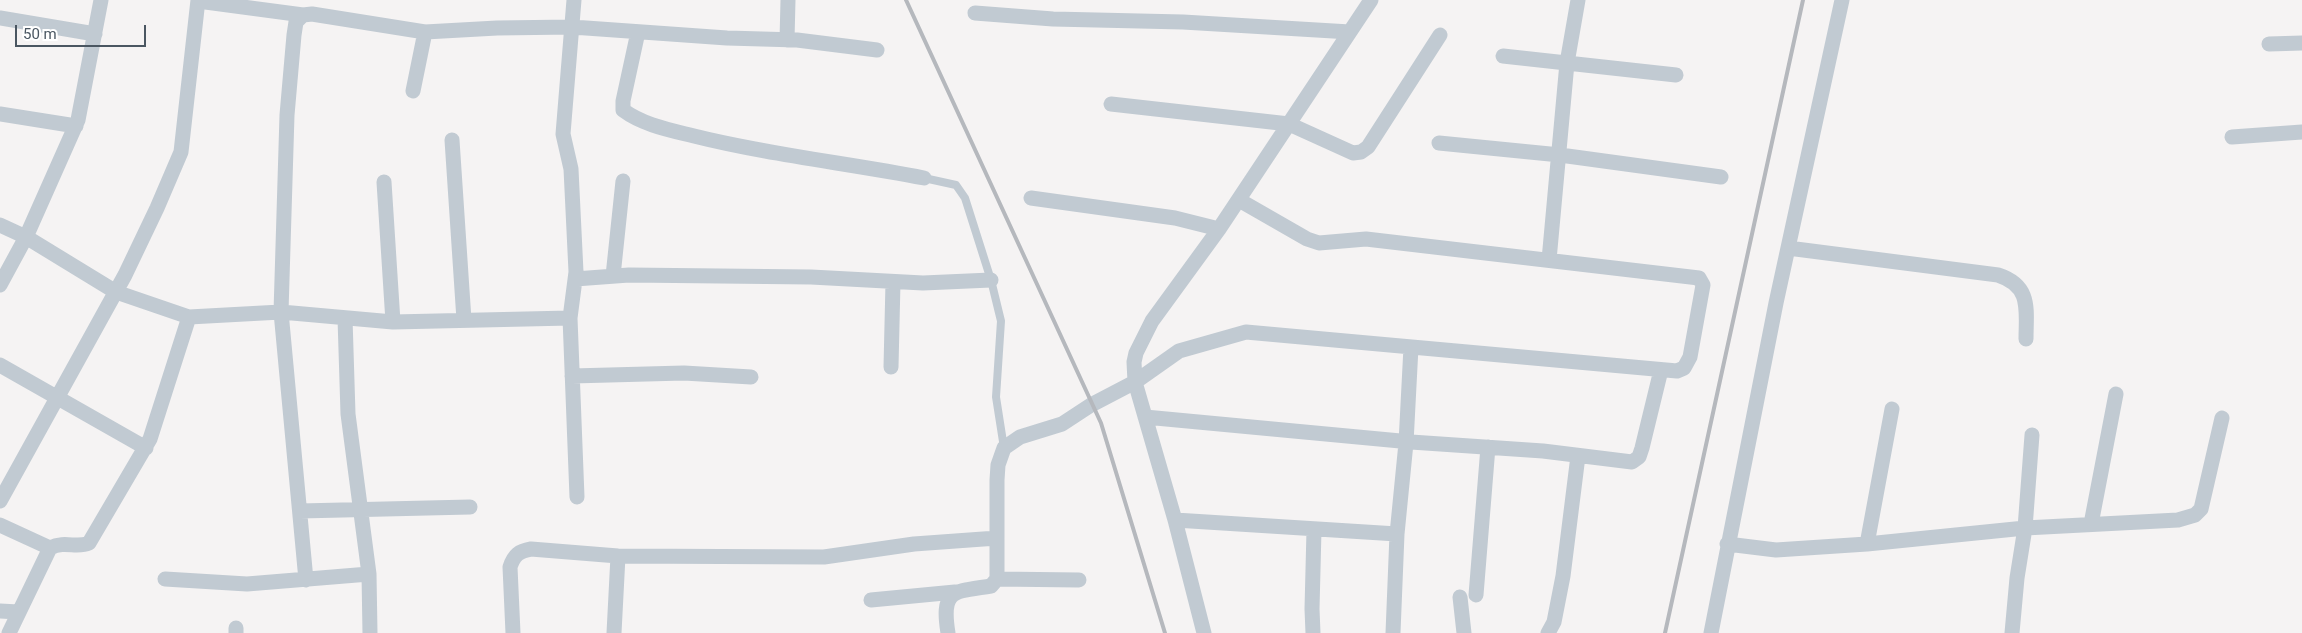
<!DOCTYPE html>
<style>
body{margin:0}
#map{position:relative;width:2302px;height:633px;overflow:hidden;background:#f5f3f3;font-family:Roboto,sans-serif}
canvas{display:block}
.scale{position:absolute;left:15px;top:25px;width:131px;height:22px;box-sizing:border-box;border:2px solid #4a5661;border-top:0;padding-left:6px;font-size:15px;line-height:18px;white-space:nowrap;color:#4a5661;-webkit-text-stroke:4px #fff;paint-order:stroke}
</style>
<div id="map">
<canvas width="2302" height="633"></canvas>
<div class="scale">50 m</div>
</div>
<script>
const g = document.querySelector('canvas').getContext('2d');
g.lineJoin = 'round';
function trace(path, color, width, dash) { g.strokeStyle = color; g.lineWidth = width; g.lineCap = dash ? 'butt' : 'round'; g.setLineDash(dash || []); g.stroke(path); }
trace(new Path2D(`
 M924,178L956,185L965,198L991,280L1001,321L996,397L1004,448`), '#c1cad2', 8);
trace(new Path2D(`
 M574,0L563,134L571,169L576,272L570,318L577,497
 M198,1L303,15
 M975,13L1053,19L1183,22L1350,32
 M0,18L95,34
 M638,32L623,101V110C643,125 670,130 694,136C770,155 847,163 924,178
 M787,40L788,0
 M2269,44L2302,43
 M1503,56L1676,75
 M413,91L425,32
 M1111,104L1289,124L1353,153L1361,152L1368,147L1440,35
 M0,114L76,126
 M2232,137L2302,132
 M452,140L464,320
 M1439,143L1560,155L1721,177
 M384,182L393,322
 M1031,198L1175,218L1219,229
 M0,225L26,237L116,292L189,317
 M1788,248L1998,275C2032,286 2026,310 2026,339
 M1549,260L1567,63L1578,0
 M613,276L623,181
 M575,279L629,275L811,277L923,283L991,280
 M0,285L26,237L78,120L101,0
 M345,318L348,414L369,574L370,633
 M0,365L146,448
 M891,367L893,282
 M572,376L684,373L751,377
 M1145,417L1411,442L1543,451L1632,462L1639,457L1642,448L1661,370
 M0,501L125,275L157,208L181,152L198,0
 M300,511L470,507
 M1175,520L1397,534
 M2091,524L2116,394
 M0,525L50,548
 M1727,544L1776,550L1867,544L2025,528L2178,520L2195,515L2201,509L2222,418
 M1867,544L1892,409
 M165,579L247,584L369,574
 M997,579L1079,580
 M306,580L281,312L393,322L570,318
 M1476,595L1488,447
 M1460,597L1464,633
 M871,600L955,592
 M0,611L18,612
 M9,633L50,548C66,540 76,549 89,543L150,439L189,317L281,312L287,115L294,35L296,22L303,15L312,14L425,32L497,28L572,27L727,38L797,40L877,50
 M236,633V628
 M513,633L510,567C514,555 519,551 531,549L618,556L824,557L914,544L997,538
 M614,633L618,556
 M948,633C941,589 953,592 991,586L997,579V480L998,465L1004,448L1020,437L1062,424L1091,405L1135,382L1179,351L1246,332L1677,371L1684,368L1690,357L1703,285L1699,278L1366,239L1319,243L1307,239L1239,200
 M1204,633L1175,520L1135,382L1134,362L1136,353L1152,321L1219,229L1371,0
 M1313,633L1312,609L1314,530
 M1393,633L1397,534L1406,443L1411,347
 M1548,633L1554,622L1563,576L1578,456
 M1711,633L1776,303L1842,0
 M2012,633L2017,578L2025,528L2032,435`), '#c1cad2', 15);
trace(new Path2D(`
 M906,0L1101,423L1165,633
 M1665,633L1803,0`), '#b5b8bd', 4);
</script>
